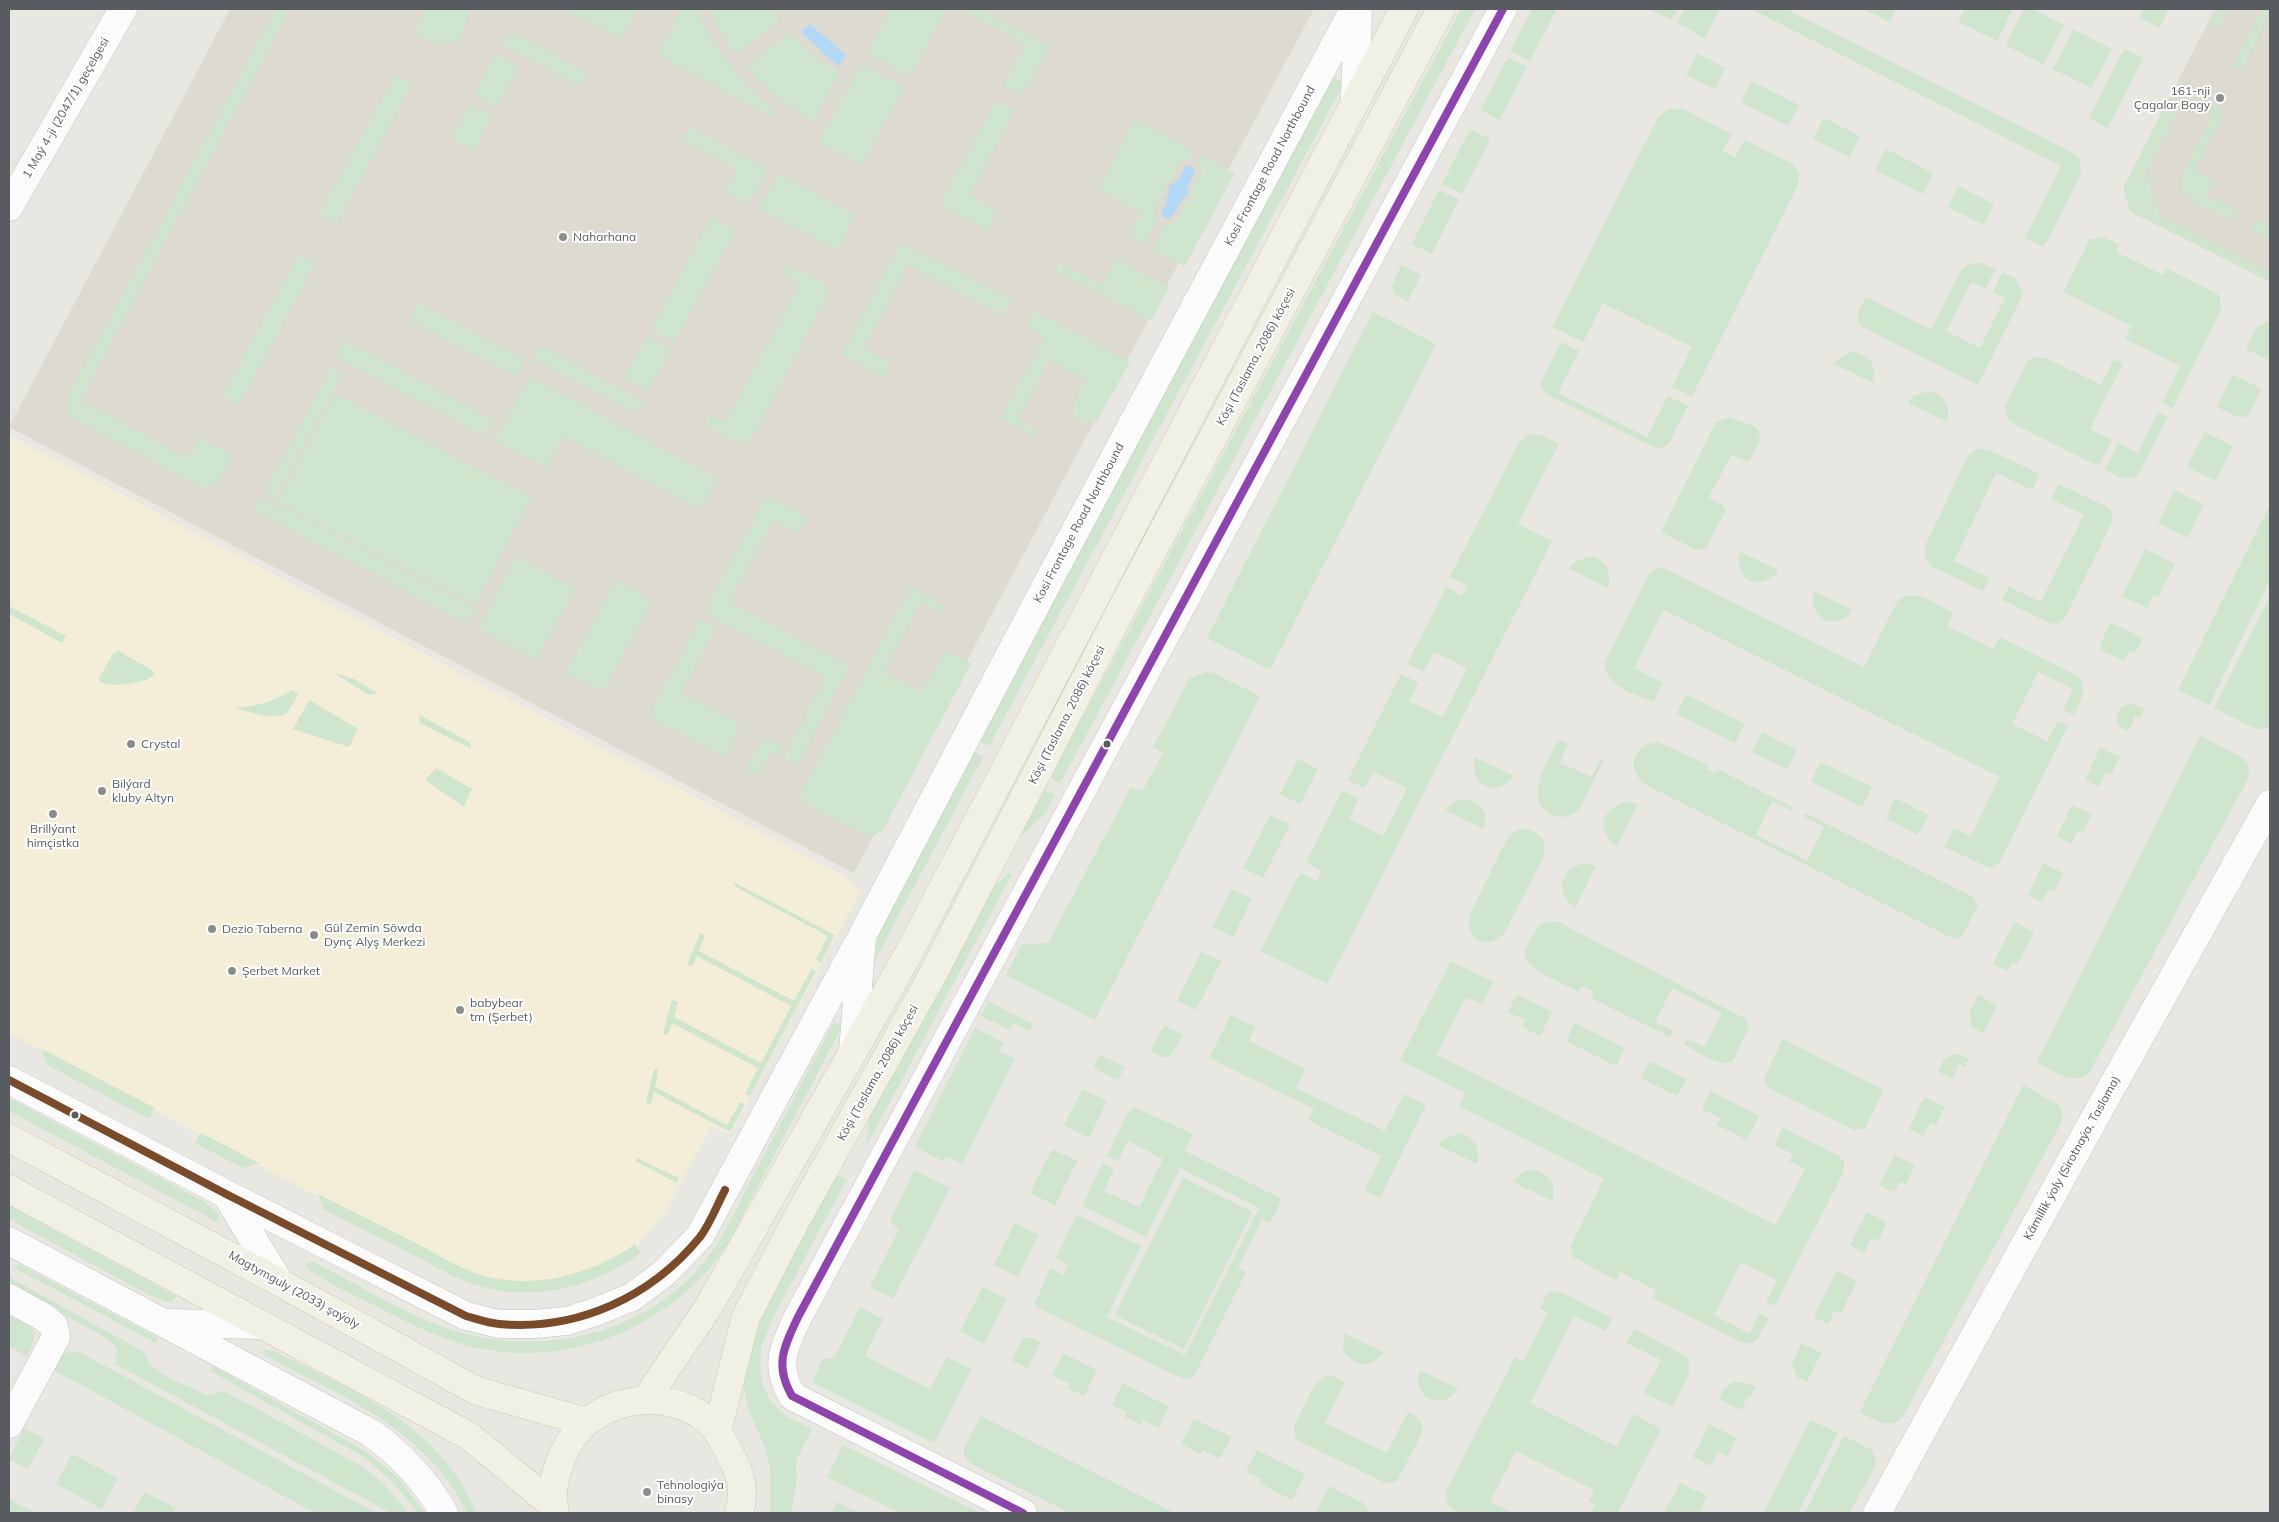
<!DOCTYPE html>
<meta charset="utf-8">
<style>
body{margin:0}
#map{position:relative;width:2279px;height:1522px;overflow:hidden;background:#e8e7e2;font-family:Mulish,sans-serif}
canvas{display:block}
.frame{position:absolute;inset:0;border:10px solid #585c60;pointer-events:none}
</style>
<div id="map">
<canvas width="2279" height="1522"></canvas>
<div class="frame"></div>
</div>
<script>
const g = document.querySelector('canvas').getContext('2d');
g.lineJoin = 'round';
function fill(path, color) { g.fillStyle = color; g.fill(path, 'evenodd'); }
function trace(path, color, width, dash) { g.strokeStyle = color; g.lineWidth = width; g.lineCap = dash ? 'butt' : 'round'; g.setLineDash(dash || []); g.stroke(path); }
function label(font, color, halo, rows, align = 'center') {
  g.font = font + ' Mulish,sans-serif'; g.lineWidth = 4; g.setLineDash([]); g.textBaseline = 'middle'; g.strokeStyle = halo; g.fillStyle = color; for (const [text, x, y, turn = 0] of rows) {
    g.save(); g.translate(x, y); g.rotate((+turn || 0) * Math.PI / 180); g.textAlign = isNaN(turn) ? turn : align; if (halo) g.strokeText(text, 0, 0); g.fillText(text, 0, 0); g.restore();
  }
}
fill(new Path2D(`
 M9,435L847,878L860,892L730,1135L711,1126L664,1214L639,1243L635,1251L617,1263L545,1287L467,1275L9,1033Z`), '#f4eed9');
fill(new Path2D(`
 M230,9H1314L854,873L9,427Z
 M2215,9H2270V282L2131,212L2123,188Z`), '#dcdad1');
fill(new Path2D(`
 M276,9H290L80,400L189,459L201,438L232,455C224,469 220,489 200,486L71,417L68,412L67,399Z
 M427,9H466L470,13L458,42L438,45L414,32Z
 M562,9H638L621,37L614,35Z
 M682,9H696C715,50 740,81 774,111L772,116L661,57L660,49Z
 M708,9H773L780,20L736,54L721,33Z
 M891,9H946L910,76L867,53Z
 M960,9H978L1049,46L1023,95L1004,85L1026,44Z
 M1461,9H1475L1060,784L1050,778Z
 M1532,9H1551L1556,11L1530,61L1510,51Z
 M1648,9H1677L1672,20Z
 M1685,9H1720L1705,38L1677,23Z
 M1751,9H1786L2077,155L2080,160L2081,173L2044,247L2025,238L2061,166Z
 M1864,9H1896L1890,22Z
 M1965,9H2013L1997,41L1958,22Z
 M2024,9H2032L2064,25L2044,65L2006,45Z
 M2144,9H2169L2159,28L2140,18Z
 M2216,9H2228L2219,28L2209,23Z
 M2262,9H2270V12L2242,69L2234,65Z
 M2073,29L2112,49L2091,88L2053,69Z
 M509,31L586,72L579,85L502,44Z
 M790,33L805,48L839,73L813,122L768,90L746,67Z
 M2124,49L2143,58L2108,128L2089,118Z
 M1697,53L1725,68L1715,89L1686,75Z
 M496,54L519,66L497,106L475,94Z
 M1508,57L1527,67L1500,120L1480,110Z
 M861,64L904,87L862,164L819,142Z
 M395,75L412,84L336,224L319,215Z
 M1333,77L1344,83L989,746L978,740Z
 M1752,81L1799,105L1788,126L1741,102Z
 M996,101L1014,111L969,195L998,211L988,230L940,204Z
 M2168,101L2180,107L2146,173L2160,216L2270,272V282L2131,211L2124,188Z
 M470,104L492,116L474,150L451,138Z
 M2216,106L2224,110L2194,170L2214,180L2206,196L2237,210L2232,220L2194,202L2181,189L2183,174Z
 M1670,109H1683L1732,134L1723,151L1735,157L1745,140L1793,164L1799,173L1798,185L1692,396L1672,387L1692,347L1603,303L1583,342L1552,327L1659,116Z
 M1824,118L1860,136L1849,157L1813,139Z
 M1135,120L1194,151L1190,159L1181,161L1170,182L1162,184L1165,191L1153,212L1158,220L1144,244L1129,236L1141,212L1098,189Z
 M690,127L767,169L749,204L725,192L737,169L683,140Z
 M1470,129L1490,139L1462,194L1442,184Z
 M1886,149L1933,173L1923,194L1875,170Z
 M1202,156L1235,173L1185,266L1152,249L1165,224H1174L1186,202L1193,200L1190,193L1202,172L1198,164Z
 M778,174L849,212L854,217L837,250L759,209Z
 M1958,186L1994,204L1984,225L1948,207Z
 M1439,190L1459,200L1432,254L1412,244Z
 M711,218L735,230L674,342L651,330Z
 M2256,220L2270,227V239L2251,229Z
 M2103,237L2119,245L2116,252L2163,275L2166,268L2216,293L2220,297L2221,310L2173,408L2162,403L2180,366L2125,339L2131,326L2063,292L2090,239Z
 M904,244L1011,300L1003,315L908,265L864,348L890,363L883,378L842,355L897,249Z
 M299,255L315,264L239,405L222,396Z
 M1116,259L1168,287V290L1151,320L1055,271L1060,263L1102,285Z
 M1979,262L1996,269L1985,288L1971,282L1946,331L1980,348L2005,298L1993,292L2003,272L2016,279L2023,294L1978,385L1863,327L1858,321V313L1866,297L1931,330L1961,271L1966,266Z
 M1401,265L1421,275L1408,301L1395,294L1392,287Z
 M788,266L822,282L828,290V295L752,437C740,449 719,431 707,425L705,418L712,416L725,423L800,284L784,273V269Z
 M419,303L525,360L516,376L410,320Z
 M1034,311L1130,362L1097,421C1092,423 1087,424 1082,422C1063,413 1081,391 1086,379L1049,360L1018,419L1038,430L1035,436L1001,418L1045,337L1026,326Z
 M1373,312L1436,344L1270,670L1207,638Z
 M2267,322H2270L2269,360L2246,349L2257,327Z
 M647,337L670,350L649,390L625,378Z
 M345,341L493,420L484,435L336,357Z
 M1561,342L1579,351L1558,393L1647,437L1668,396L1688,406L1669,443L1662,448L1653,447L1546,394L1541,387V382Z
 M541,346L643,401L636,413L534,358Z
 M1855,352C1871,356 1877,366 1873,383L1834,364C1840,356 1845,353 1855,352Z
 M2033,357L2048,359L2101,385L2114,359L2123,364L2090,429L2112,440L2098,466L2016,425L2008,419L2005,407L2028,361Z
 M332,367L343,373L275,499L264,493Z
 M2233,375L2262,389L2247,418L2242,415L2240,418L2217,407Z
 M529,377L717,478L700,509L563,436L546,468L495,441Z
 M1929,391C1945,395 1951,406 1947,422L1908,403L1913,396Z
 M335,394L531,497L475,605L278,502Z
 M2158,412L2168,417L2137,476C2125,482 2116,475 2105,469L2118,443L2138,453Z
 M1729,417L1756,427L1761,439L1749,461L1731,455L1709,497L1725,507V512L1706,548L1697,550L1661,532L1716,422Z
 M2205,432L2233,446L2216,481L2187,467Z
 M1533,434L1541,435L1559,444L1518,524L1552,541L1327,984L1260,951L1300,873L1317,881L1322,871L1306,862L1342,790L1359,798L1349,819L1383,836L1407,788L1373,772L1364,788L1348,780L1401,674L1418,683L1409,701L1443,717L1467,668L1434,652L1423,672L1407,664L1446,587L1462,596L1467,586L1450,577L1518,444L1528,435Z
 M1977,449L1989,450L2040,474L2032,490L1996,473L1954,561L1990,578L1983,591L1931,566L1925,558V546L1968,456Z
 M2059,484L2107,507L2112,513V522L2065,618L2058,624L2050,623L2002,600L2009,587L2041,602L2084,515L2051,499Z
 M2174,490L2204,505L2188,538L2158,523Z
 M261,498L280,508L282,506L476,609L468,624L255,510Z
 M767,499H773L808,518L800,533L773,520L729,602L849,666L797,765L784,758L826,677L704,613L763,502Z
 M2270,504V581L2209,705L2178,690Z
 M2145,549L2175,564L2158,597L2153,595L2147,608L2122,596Z
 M1740,552L1779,570C1761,593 1732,580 1740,552Z
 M1590,556C1606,561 1612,571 1608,588L1569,569L1574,562Z
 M516,557L575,588L536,660L478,629Z
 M1661,567L1864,667L1897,602C1912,585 1937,605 1953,613L1947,626L1993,649L2000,637L2078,676C2089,690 2080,701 2074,715L2063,710L2073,689L2038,672L2012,724L2047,741L2058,721L2068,726L2000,862L1990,868L1944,847L1954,828L1971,836L2000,777L1664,610L1634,668L1663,683L1653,702C1634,693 1602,686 1605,661L1650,573Z
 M616,580L652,600L607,686L599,690L566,673Z
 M911,587L945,605L941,613L920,602L883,672L922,692L945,651L971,664L884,828C877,835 873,836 864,834L798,799Z
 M1814,591L1853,610C1836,633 1807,619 1814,591Z
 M2270,596V728L2256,729L2214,708Z
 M9,606L66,636L62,643L9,614Z
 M700,619L716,627L681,693L736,722L739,727L728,752L723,755L655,720L652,715L653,708Z
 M2110,622L2143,638L2135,653L2130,650L2124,661L2103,651L2100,646Z
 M118,651L152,670L155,674L147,680C135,682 109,690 99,680L100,676L113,654Z
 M332,672L354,679L378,693L369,695Z
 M1206,672L1213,673L1260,696L1095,1020L1006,975L1022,945L1048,943L1131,787L1142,792L1163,753L1153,747L1190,678Z
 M292,690L298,694C295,699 292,707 288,712C279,722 248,712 236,708C257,706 274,701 292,690Z
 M1686,694L1745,724L1735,743L1677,714Z
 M309,700L358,729L349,747L293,729Z
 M2129,703L2144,709L2140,718L2135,716L2128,731L2121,728L2116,720L2120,708Z
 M419,715L468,741L471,744V749L420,723Z
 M1762,732L1797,750L1787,769L1752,752Z
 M2200,735L2244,759L2248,764L2249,777L2089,1073C2073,1087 2052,1070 2037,1062Z
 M765,739L773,740L783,745L778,755L771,751L758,775L746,768L759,745Z
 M1558,740L1568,744L1560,763L1592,777L1601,759L1604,760L1579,810C1570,816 1560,820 1550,814C1522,797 1549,760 1558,740Z
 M1658,742L1709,765L1707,769L1715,773L1717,769L1794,808L1792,811L1772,801L1756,835L1807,860L1824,827L1803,816L1805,813L1973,897L1978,906L1962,936L1954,939L1646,785C1625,769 1632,745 1658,742Z
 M2100,748L2120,757L2111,775L2106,773L2099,787L2085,780Z
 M972,751L983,757L875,960L873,958L884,917Z
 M1475,757L1514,776C1496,799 1468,785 1475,757Z
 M1298,759L1318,769L1300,804L1280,794Z
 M1821,762L1872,787L1862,807L1811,781Z
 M436,768L472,789L464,807L425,780Z
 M1043,789L1055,795L1045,813L1024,834L1021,832Z
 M1895,798L1928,815L1918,835L1886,818Z
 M1466,799C1482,803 1488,813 1484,829L1445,810L1457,800Z
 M1629,802L1638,804L1617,846C1595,830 1602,805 1629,802Z
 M2072,805L2092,814L2083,832L2078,830L2071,844L2057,836Z
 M1270,815L1290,824L1263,878L1243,868Z
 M1521,829C1538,829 1548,840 1543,857L1505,932C1488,953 1463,939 1470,914L1507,839L1513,832Z
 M1587,863L1596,866L1575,908C1553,892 1561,866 1587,863Z
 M2043,863L2063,873L2054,891L2049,889L2042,902L2028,895Z
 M1009,873L1012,874L868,1143H866L870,1115L992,889Z
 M735,883L835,935L821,963L816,960L828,936L734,886Z
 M1232,889L1252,899L1233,937L1213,927Z
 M1550,921L1558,922L1746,1019L1749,1028L1732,1062C1718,1067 1697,1051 1684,1044L1687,1039L1705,1047L1722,1013L1672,988L1655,1022L1673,1031L1670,1037L1591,998L1594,992L1582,986L1579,992C1567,985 1522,969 1525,953C1526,944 1535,933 1539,925Z
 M2014,922L2034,932L2017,964L2012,962L2008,971L1993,964Z
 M700,933L705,936L699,951L794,1001L812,968L816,971L750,1096L745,1094L758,1068L672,1023L668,1035L663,1034L672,1000L678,1002L674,1017L761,1063L791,1006L697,956L692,966L687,965Z
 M1201,952L1221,961L1196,1010L1177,1000Z
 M1451,961L1493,982L1482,1004L1466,997L1437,1055L1776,1225L1805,1169L1789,1161L1793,1154L1774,1145L1783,1128L1839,1156L1844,1162V1171L1775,1306L1766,1302L1777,1280L1741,1262L1714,1315L1750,1334L1760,1313L1769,1318L1755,1342L1743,1343L1653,1298L1656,1290L1620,1272L1616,1280L1573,1257L1570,1247L1604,1179L1459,1106L1465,1093L1400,1060Z
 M1517,994L1552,1012L1540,1036L1522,1027L1525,1020L1508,1012Z
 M1978,995L1997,1005L1983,1033L1971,1027L1970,1011Z
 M988,1001L1033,1024L1029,1031L1013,1023L1010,1030L981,1016Z
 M1231,1015L1255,1027L1249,1041L1305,1069L1296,1088L1385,1131L1404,1094L1426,1105L1380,1198L1365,1190L1381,1156L1308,1120L1314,1109L1209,1058Z
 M834,1022L842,1027L727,1245C672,1328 566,1371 469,1346C436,1337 406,1322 376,1306C361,1299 315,1277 307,1267V1263L314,1262C357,1284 400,1312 446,1328C536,1359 641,1338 704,1262C725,1237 738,1205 753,1176C780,1125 807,1073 834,1022Z
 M1575,1023L1625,1048L1616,1066L1566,1041Z
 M1164,1025L1183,1035L1170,1057H1162L1151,1051Z
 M975,1028L1004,1043L999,1051L1015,1059L962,1164L946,1156L943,1161L915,1147Z
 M1783,1039L1884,1090L1865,1128L1855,1130L1848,1127L1767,1087L1764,1078Z
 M42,1049L155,1108L149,1119L51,1067L45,1061Z
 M1954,1054H1960L1969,1059L1965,1067L1959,1064L1952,1079L1938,1071L1944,1059Z
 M1100,1055L1125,1067L1118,1080L1093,1068Z
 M1650,1061L1686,1079L1677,1096L1641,1078Z
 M654,1069L658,1070L655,1087L727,1125L740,1102L745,1104L730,1132L654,1092L651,1104L646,1103Z
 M2023,1085L2057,1104L2061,1109L2062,1121L1902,1418C1888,1430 1874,1419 1860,1412Z
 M1083,1089L1107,1101L1089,1138L1064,1125Z
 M1711,1091L1759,1116L1747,1140L1717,1125L1720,1118L1702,1109Z
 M1924,1097L1945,1107L1936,1125L1930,1122L1923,1136L1909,1129Z
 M9,1098L203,1201L216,1211L219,1216L217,1222L9,1111Z
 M1134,1107L1193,1134L1185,1151L1282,1199L1270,1223L1262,1219L1238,1268L1246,1272L1195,1374L1189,1379L1181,1378L1040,1309L1035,1304L1050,1268L1063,1275L1068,1265L1056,1258L1077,1215L1141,1246L1107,1317L1185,1355L1259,1208L1180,1168L1146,1237L1082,1206L1103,1163L1114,1169L1104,1191L1139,1207L1163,1159L1128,1141L1118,1161L1107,1156L1128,1113Z
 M201,1133L259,1163L243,1168L195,1143Z
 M1459,1133C1475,1138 1481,1148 1477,1164L1438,1145L1443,1139Z
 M1052,1149L1077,1161L1055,1205L1030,1193Z
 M1895,1155L1915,1165L1906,1184L1900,1181L1894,1192L1880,1185Z
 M637,1158L679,1178L677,1183L636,1161Z
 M914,1170L950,1188L893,1299L870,1287L899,1230L890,1221Z
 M1534,1170C1550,1175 1557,1185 1552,1201L1513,1182C1519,1174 1524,1171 1534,1170Z
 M835,1174L846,1180L772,1320L761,1347L760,1367L763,1386L771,1402L788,1417L812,1429L796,1461L797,1480L791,1513H770V1468L765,1448L748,1408L744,1390L743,1374L761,1314Z
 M1183,1178L1252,1212L1184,1349L1115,1315Z
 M318,1194C350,1210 382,1226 414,1242C433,1252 452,1264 472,1272C527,1292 588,1277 635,1244L641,1253C596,1285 539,1302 483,1287C461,1282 441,1269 421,1259C389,1243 356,1226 323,1209Z
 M9,1206L176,1296L173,1301L167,1302L151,1296L9,1219Z
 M1867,1212L1887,1222L1878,1241L1872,1238L1864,1253L1850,1245Z
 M1015,1223L1039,1235L1018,1277L994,1265Z
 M18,1264L158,1338L156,1343L15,1268Z
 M1837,1271L1857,1281L1841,1313L1835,1310L1828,1324L1814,1317Z
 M9,1277L144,1352C148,1373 188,1386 207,1395L224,1391L361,1466L383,1483L408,1513H391L115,1364C116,1358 119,1351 115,1346C106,1333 27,1298 9,1288Z
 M983,1287L1007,1299L984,1344L960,1331Z
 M1552,1291L1561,1292L1612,1318L1606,1331L1574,1316L1530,1403L1617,1447L1633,1414L1661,1429L1618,1513H1591L1595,1504L1589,1501L1594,1490L1516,1451L1490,1502L1513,1513H1458C1448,1508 1446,1503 1446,1492L1515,1357L1523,1361L1548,1313L1540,1308L1546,1296Z
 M860,1307L883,1319L865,1356L930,1389L947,1357L971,1369L934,1443L812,1382L823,1359L834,1358Z
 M9,1315C34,1329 42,1326 27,1356L9,1346Z
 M1634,1329L1686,1356C1696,1372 1680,1391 1672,1407L1644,1393L1661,1360L1627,1343Z
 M1344,1333L1383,1352C1371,1369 1354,1367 1343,1350Z
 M1024,1337L1031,1338L1040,1342L1028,1368L1011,1360Z
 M1801,1343L1821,1353L1807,1382L1797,1377L1792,1365Z
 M264,1349L276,1352C356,1392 439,1424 477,1513H467C429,1430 338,1394 262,1354Z
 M74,1351L81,1353L376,1513H315L52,1369L60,1355Z
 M1063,1353L1097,1370L1084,1396L1068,1388L1070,1384L1052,1375Z
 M213,1366L367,1452L398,1478L425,1513H418L393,1482L364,1457L210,1371Z
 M1420,1370L1459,1389L1446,1400L1429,1399C1419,1391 1416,1383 1420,1370Z
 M1326,1376H1333L1345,1382L1325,1423L1387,1453L1408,1412C1418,1417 1424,1421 1422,1433L1397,1481L1391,1483L1383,1482L1299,1441L1295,1437L1294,1426L1315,1384Z
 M1734,1382L1747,1383L1756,1387L1751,1397L1748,1396L1741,1410L1719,1399L1724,1389Z
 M1123,1383L1169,1407L1159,1428L1143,1420L1141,1425L1125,1417L1127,1412L1112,1405Z
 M981,1416L1175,1513H1070L970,1463L964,1455L965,1447Z
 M1194,1419L1231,1437L1220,1459L1203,1450L1200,1454L1181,1444Z
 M1810,1420L1838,1433L1798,1513H1763Z
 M1709,1424L1736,1438L1727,1457L1718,1452L1711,1466L1693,1457Z
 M24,1428L44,1439L28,1469L9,1459Z
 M1844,1436L1872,1450L1876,1461L1875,1467L1849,1513H1805Z
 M843,1445L980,1513H900L827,1477Z
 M1257,1450L1305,1474L1292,1500L1259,1483L1261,1479L1246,1472Z
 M72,1454L118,1478L102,1509L56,1484Z
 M1680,1483L1707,1496L1699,1513L1689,1511L1687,1513H1664Z
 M1329,1486L1365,1504L1370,1513L1316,1512Z
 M145,1492L176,1508L173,1513H133Z
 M9,1499L36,1513H9Z
 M837,1502L860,1513H832Z`), '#cfe5cd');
fill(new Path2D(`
 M810,24L846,55L839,66L825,55L801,32Z
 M1186,166H1192L1195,171C1191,179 1186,188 1188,197L1183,199L1171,218H1165L1161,212L1167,202L1166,198L1170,192L1168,186C1177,184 1182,174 1186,166Z`), '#b3d8f6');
const minor = new Path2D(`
 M1355,98L1358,9
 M9,207L123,9
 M853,1052L862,936L1048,582L1354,9
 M9,1080L226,1194L466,1316L499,1324H534L567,1321L595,1312L632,1297L663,1274L700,1236L857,945
 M226,1194L279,1282
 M9,1241L371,1433C402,1455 425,1480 444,1513
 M9,1298L45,1318L54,1326L56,1337L9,1424
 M168,1323L261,1325
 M1023,1513L792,1396C774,1365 784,1347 798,1317L1503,9
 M1877,1513L2099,1110L2270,804`);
const major = new Path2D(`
 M9,1138L279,1282L477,1391L587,1422
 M9,1189L469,1436L554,1506
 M646,1399L709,1306L906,958L1404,9
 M717,1431L746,1317L794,1224L932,976L1119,614L1441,9
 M555,1513C550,1497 554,1477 560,1462C566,1447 575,1431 588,1421C621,1395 674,1392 708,1421C717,1429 723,1440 729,1452C740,1472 746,1490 739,1513`);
trace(minor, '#c4c4c3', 29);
trace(major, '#d0c8b0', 29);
trace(minor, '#fcfbfb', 28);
trace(major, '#f1f0e5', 28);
trace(new Path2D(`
 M9,1080L226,1194L466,1316C477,1319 488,1323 499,1324C578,1331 651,1297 700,1237C710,1224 717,1205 725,1190`), '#7a4b2a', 8);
trace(new Path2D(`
 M1023,1513L792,1396C774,1365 784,1347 798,1317L1503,9`), '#8e44ad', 8);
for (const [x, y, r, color] of [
 [2220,98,5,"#8a8d8e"],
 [563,237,5,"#8a8d8e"],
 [131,744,5,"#8a8d8e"],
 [1107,744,4.5,"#585c60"],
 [102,791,5,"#8a8d8e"],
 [53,814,5,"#8a8d8e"],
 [212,929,5,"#8a8d8e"],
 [314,935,5,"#8a8d8e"],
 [232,971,5,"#8a8d8e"],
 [460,1010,5,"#8a8d8e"],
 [75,1115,4.5,"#585c60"],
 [647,1492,5,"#8a8d8e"]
]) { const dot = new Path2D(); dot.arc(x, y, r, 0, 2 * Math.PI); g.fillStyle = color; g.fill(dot); trace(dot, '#fff', 2); }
label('12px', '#585c60', '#fff', [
 ["161-nji",2210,91,"right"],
 ["Çagalar Bagy",2210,105,"right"],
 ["Naharhana",573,237],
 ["Crystal",141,744],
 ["Bilýard",112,784],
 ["kluby Altyn",112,798],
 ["Brillýant",53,829,"center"],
 ["himçistka",53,843,"center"],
 ["Gül Zemin Söwda",324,928],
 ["Dynç Alyş Merkezi",324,942],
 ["Dezio Taberna",222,929],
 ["Şerbet Market",242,971],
 ["babybear",470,1003],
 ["tm (Şerbet)",470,1017],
 ["Tehnologiýa",657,1485],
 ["binasy",657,1499]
], 'left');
label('12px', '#585c60', '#fff', [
 ["1 Maý 4-ji (2047/1) geçelgesi",66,108,-60],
 ["Kosi Frontage Road Northbound",1270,166,-62],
 ["Köşi (Taslama, 2086) köçesi",1256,357,-62],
 ["Kosi Frontage Road Northbound",1079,523,-62],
 ["Köşi (Taslama, 2086) köçesi",1067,715,-63],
 ["Köşi (Taslama, 2086) köçesi",878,1073,-61],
 ["Kämillik ýoly (Sirotnaýa, Taslama)",2072,1158,-61],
 ["Magtymguly (2033) şaýoly",294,1290,29]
]);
</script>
